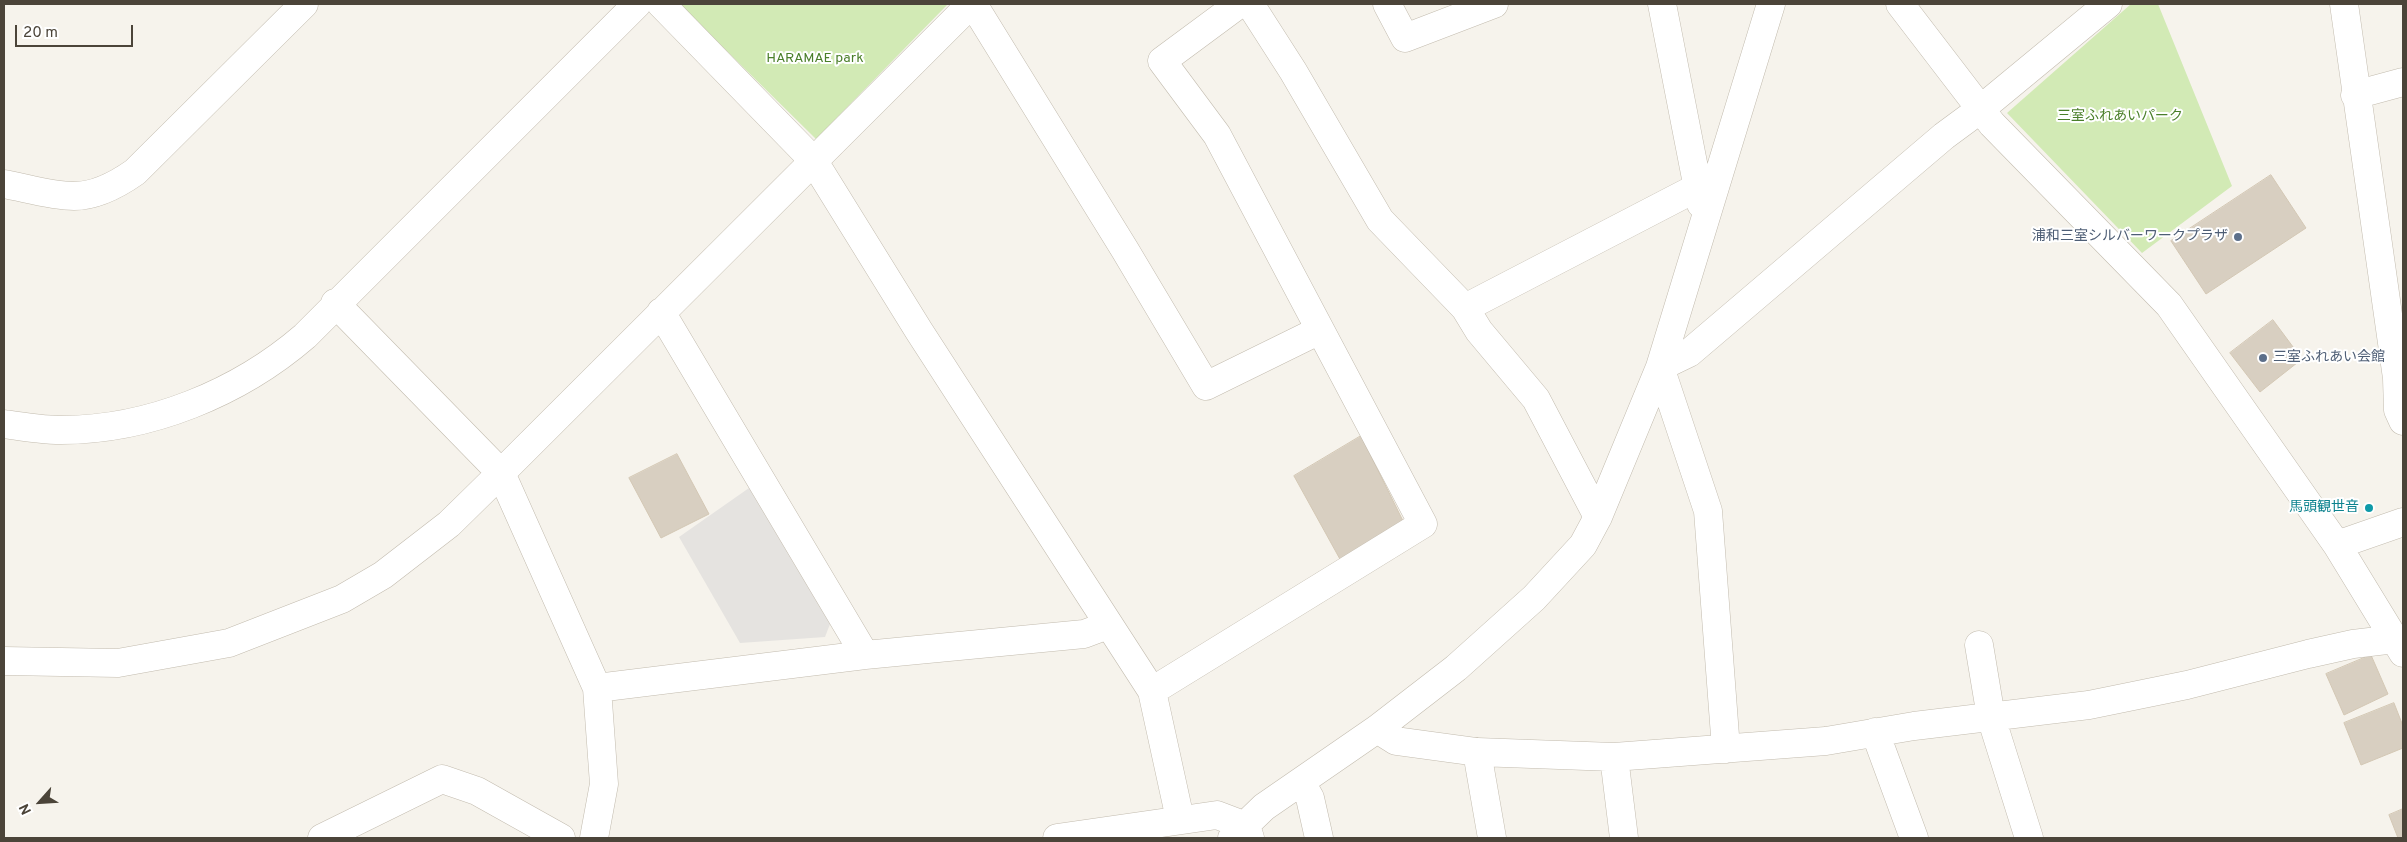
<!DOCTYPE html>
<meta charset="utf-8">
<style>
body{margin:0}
#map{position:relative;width:2407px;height:842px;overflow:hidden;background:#f6f3ec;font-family:Overpass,sans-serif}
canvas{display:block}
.frame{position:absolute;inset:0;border:5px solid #4b4439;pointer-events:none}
.north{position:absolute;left:15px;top:777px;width:50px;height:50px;-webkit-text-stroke:4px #fff;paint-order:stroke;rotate:244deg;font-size:14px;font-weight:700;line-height:20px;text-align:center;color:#4b4439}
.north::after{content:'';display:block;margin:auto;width:18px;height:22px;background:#4b4439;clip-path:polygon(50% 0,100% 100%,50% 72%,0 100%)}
.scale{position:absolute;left:15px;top:25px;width:118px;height:22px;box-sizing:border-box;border:2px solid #4b4439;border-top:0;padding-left:6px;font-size:15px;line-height:18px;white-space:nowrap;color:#4b4439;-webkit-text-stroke:4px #fff;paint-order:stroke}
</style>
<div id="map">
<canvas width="2407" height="842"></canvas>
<div class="frame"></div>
<div class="north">N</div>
<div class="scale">20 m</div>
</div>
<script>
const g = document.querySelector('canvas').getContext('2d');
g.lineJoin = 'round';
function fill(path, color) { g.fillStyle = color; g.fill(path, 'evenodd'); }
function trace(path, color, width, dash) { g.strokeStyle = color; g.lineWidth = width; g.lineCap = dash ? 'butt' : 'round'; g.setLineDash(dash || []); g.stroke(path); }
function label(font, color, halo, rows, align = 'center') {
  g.font = font + ' Overpass,"Noto Sans JP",sans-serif'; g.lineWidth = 4; g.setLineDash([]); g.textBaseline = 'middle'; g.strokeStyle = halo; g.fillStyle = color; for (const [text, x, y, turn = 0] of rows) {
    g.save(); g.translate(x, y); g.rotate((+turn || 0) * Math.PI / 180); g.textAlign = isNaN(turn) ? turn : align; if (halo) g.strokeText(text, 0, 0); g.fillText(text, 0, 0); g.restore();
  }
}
fill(new Path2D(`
 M679,4H948L816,139Z
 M2131,4H2158L2232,186L2142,253L2007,113Z`), '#d2eab5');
fill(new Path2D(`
 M749,488L830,624L825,637L740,643L679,537Z`), '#e5e3e0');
const building = new Path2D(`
 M2271,175L2306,228L2206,294L2171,241Z
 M2273,320L2302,359L2260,392L2230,353Z
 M1361,436L1405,525L1341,561L1294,476Z
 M677,454L709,514L661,538L629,478Z
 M2371,655L2388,694L2344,715L2326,674Z
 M2394,703L2403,726V748L2361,765L2344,723Z
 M2403,809V838H2398L2389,815Z`);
fill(building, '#d8cfc1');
trace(building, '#d3c7b4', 1);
const minor = new Path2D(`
 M661,4L813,160L919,331L1152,691L1180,819
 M973,4L1125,250L1206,386L1320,330
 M1250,4L1293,71L1380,220L1465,308L1479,331L1536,399L1598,517
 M1387,4L1405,38L1494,4
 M1662,4L1701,204
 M1900,4L1992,124L2169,305L2337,545L2403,653
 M2344,4L2397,378L2398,410L2403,421
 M2355,95L2403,82
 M4,184C26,188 51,196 74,196C96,196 118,184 135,172L304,4
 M335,303L501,473L597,688L604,784L594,838
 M1465,308L1698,187
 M661,312L865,655
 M4,424C23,427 41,430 61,430C149,430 239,393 305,336L637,4
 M2337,545L2403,522
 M1979,645L1991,717L2029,838
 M4,661L118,663L229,643L342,599L383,575L449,524L501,473L971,4
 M597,688L865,655L1084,634L1108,625
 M1152,691L1423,524L1217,135L1162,61L1239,4
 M1377,729L1396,741L1477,752L1614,757L1826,741L1914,726L2089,705L2187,685L2308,654L2353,644L2395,639
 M1875,732L1914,838
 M1726,749L1708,511L1660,367L1771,4
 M1477,752L1492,838
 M1614,757L1624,838
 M1301,782L1310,798L1319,838
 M322,838L442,779L477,791L561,838
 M1057,838L1217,815L1246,826L1250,838
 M1232,838L1264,807L1377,729L1456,668L1534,598L1583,545L1598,517L1660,367L1689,353L1944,136L1982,108L2108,4`);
trace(minor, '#c2bbae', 29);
trace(minor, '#fff', 28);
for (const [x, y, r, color] of [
 [2238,237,5,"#5c6f8a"],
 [2263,358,5,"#5c6f8a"],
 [2369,508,5,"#0f9aa8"]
]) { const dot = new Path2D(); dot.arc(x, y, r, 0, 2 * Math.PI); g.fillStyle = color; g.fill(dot); trace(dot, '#fff', 2); }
label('14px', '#4a7f2a', '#fff', [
 ["HARAMAE park",815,59],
 ["三室ふれあいパーク",2120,117]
]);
label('14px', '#4e5e75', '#fff', [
 ["浦和三室シルバーワークプラザ",2228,237],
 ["三室ふれあい会館",2273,358,"left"]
], 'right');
label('14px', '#0d838f', '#fff', [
 ["馬頭観世音",2359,508]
], 'right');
</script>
